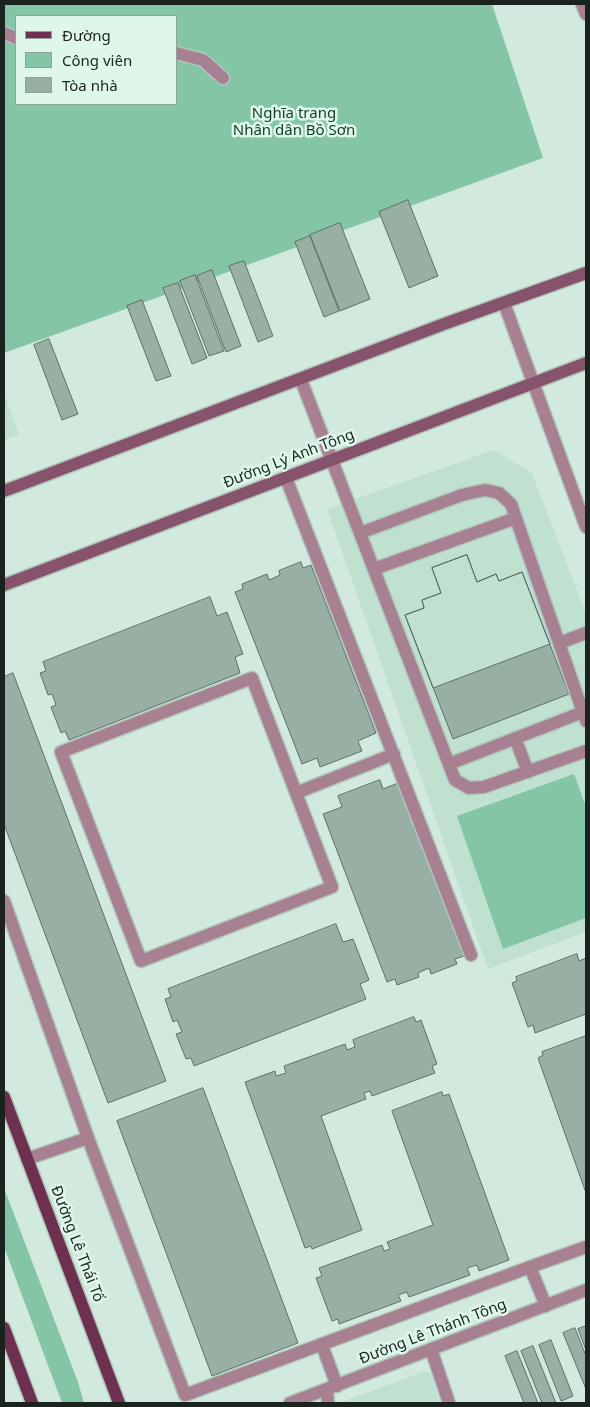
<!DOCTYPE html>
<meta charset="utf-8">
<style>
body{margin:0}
#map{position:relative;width:590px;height:1407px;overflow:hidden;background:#d2eadd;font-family:"Noto Sans",sans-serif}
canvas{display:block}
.frame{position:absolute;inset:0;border:5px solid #1a231e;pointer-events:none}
.legend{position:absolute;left:15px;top:15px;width:162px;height:90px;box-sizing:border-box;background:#dff7ea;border:1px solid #90a298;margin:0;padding:6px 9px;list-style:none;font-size:15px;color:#1a231e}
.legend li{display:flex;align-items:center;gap:10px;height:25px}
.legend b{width:25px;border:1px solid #90a298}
</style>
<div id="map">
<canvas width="590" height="1407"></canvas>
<div class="frame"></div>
<ul class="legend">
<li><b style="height:6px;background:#6e3050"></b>Đường</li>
<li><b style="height:14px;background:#84c5a6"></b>Công viên</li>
<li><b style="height:14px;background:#98afa3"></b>Tòa nhà</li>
</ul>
</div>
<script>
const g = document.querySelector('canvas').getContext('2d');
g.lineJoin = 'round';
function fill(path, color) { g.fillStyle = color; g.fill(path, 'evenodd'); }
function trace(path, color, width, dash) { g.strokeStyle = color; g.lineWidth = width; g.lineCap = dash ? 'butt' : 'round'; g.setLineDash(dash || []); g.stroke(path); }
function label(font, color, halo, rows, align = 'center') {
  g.font = font + ' "Noto Sans",sans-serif'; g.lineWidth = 5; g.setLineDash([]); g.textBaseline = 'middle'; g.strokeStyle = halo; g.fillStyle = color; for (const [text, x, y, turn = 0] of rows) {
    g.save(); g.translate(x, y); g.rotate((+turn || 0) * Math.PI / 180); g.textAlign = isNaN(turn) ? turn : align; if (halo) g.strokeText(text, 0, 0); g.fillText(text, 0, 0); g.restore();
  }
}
fill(new Path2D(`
 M4,393L19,435L4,440Z
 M494,450L532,473L586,614V932L488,969L327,509Z
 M425,1371L431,1373L440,1403H339Z`), '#c0e0d0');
fill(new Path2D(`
 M4,4H492L543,158L4,353ZM16,16H176V104H16Z
 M574,774L586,807V918L503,949L457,816Z
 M4,1188L78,1382L84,1403H62L4,1247Z`), '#84c5a6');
const building = new Path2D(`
 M408,200L438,276L409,288L379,212Z
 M340,223L370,299L340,311L310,235Z
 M310,236L339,311L324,317L295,242Z
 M244,261L273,336L258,342L229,266Z
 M212,270L241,346L226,352L197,276Z
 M195,275L224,351L209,356L180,281Z
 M178,283L207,358L192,364L163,288Z
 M142,300L171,376L156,381L127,306Z
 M49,339L78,414L62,420L34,345Z
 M467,555L477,582L496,574L499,581L522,572L569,694L453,739L405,615L424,608L422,600L441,593L432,568Z
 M467,555L477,582L496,574L499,581L522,572L550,644L433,688L405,615L424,608L422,600L441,593L432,568Z
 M301,562L303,568L311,565L376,733L358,741L362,751L320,767L317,758L302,764L235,592L243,589L242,584L267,574L269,580L280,575L279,571Z
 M210,597L217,616L227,612L243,654L235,657L240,673L69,740L65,731L61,733L51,707L56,705L52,694L48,695L40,673L46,671L43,662Z
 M13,673L166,1081L108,1103L4,824V677Z
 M380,780L383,789L398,783L464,956L455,959L457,964L431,974L429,968L418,973L419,977L397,985L395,979L387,982L323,814L342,807L338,796Z
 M336,924L343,942L353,939L369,980L360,984L366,999L194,1066L191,1058L186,1059L176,1034L182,1032L177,1020L173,1022L165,999L171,997L168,989Z
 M577,954L579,961L586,958V1014L535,1033L533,1025L528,1027L512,983L517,981L516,977Z
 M414,1017L416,1022L421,1020L437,1064L432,1066L435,1073L372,1096L370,1091L364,1093L366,1099L321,1116L362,1230L312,1249L311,1246L305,1248L245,1082L275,1071L276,1076L286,1073L284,1066L345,1044L347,1050L355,1047L353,1040Z
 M586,1036V1193L538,1058L543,1055L542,1052Z
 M203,1088L298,1343L212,1376L117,1121Z
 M442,1092L443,1096L449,1094L509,1260L479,1271L477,1265L467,1268L470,1275L409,1297L407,1292L398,1295L401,1301L339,1324L338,1319L332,1321L316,1278L322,1276L319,1268L382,1245L384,1251L390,1249L387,1242L433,1225L392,1111Z
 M586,1326V1350L578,1329Z
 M575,1328L586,1356V1389L563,1333Z
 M551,1340L573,1396L561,1401L539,1345Z
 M533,1346L556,1403H542L521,1351Z
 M517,1351L538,1403H524L505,1356Z`);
fill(building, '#98afa3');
trace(building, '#5c7267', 1);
const service = new Path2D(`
 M4,33L16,38
 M176,53L203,60L223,78
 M301,380L455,780L469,788L484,787L586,751
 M286,478L471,955
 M360,533L462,495L485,490L499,493L511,504L586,721
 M374,569L516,518
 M559,643L586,633
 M252,678L332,887L141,961L61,752Z
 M515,738L528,772
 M449,764L583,712
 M296,793L394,754
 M4,901L88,1138L27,1159
 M88,1138L185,1395L530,1267
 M546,1306L530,1267L586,1247
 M322,1345L337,1386
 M327,1390L328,1403`);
const minor = new Path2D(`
 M504,303L586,527
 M431,1349L449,1403`);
const tertiary = new Path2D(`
 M582,4L586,14
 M290,1403L586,1290`);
const secondary = new Path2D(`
 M4,491L444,324L586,273
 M4,585L586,363`);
const primary = new Path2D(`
 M4,1097L119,1403
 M4,1328L32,1403`);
trace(service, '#b1c6bb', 15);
trace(minor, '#b1c6bb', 15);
trace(tertiary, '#b1c6bb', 15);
trace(secondary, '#b1c6bb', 15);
trace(primary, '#b1c6bb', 15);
trace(service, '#a78192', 12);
trace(minor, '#a78192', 12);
trace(tertiary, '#a78192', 12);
trace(secondary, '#87526b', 12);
trace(primary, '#6e3050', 12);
label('15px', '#103c2a', '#dff7ea', [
 ["Nghĩa trang",294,114],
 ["Nhân dân Bồ Sơn",294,131]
]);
label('15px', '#1a231e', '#dff7ea', [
 ["Đường Lý Anh Tông",289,459,-21],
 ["Đường Lê Thái Tổ",77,1244,69],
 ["Đường Lê Thánh Tông",433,1332,-21]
]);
</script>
